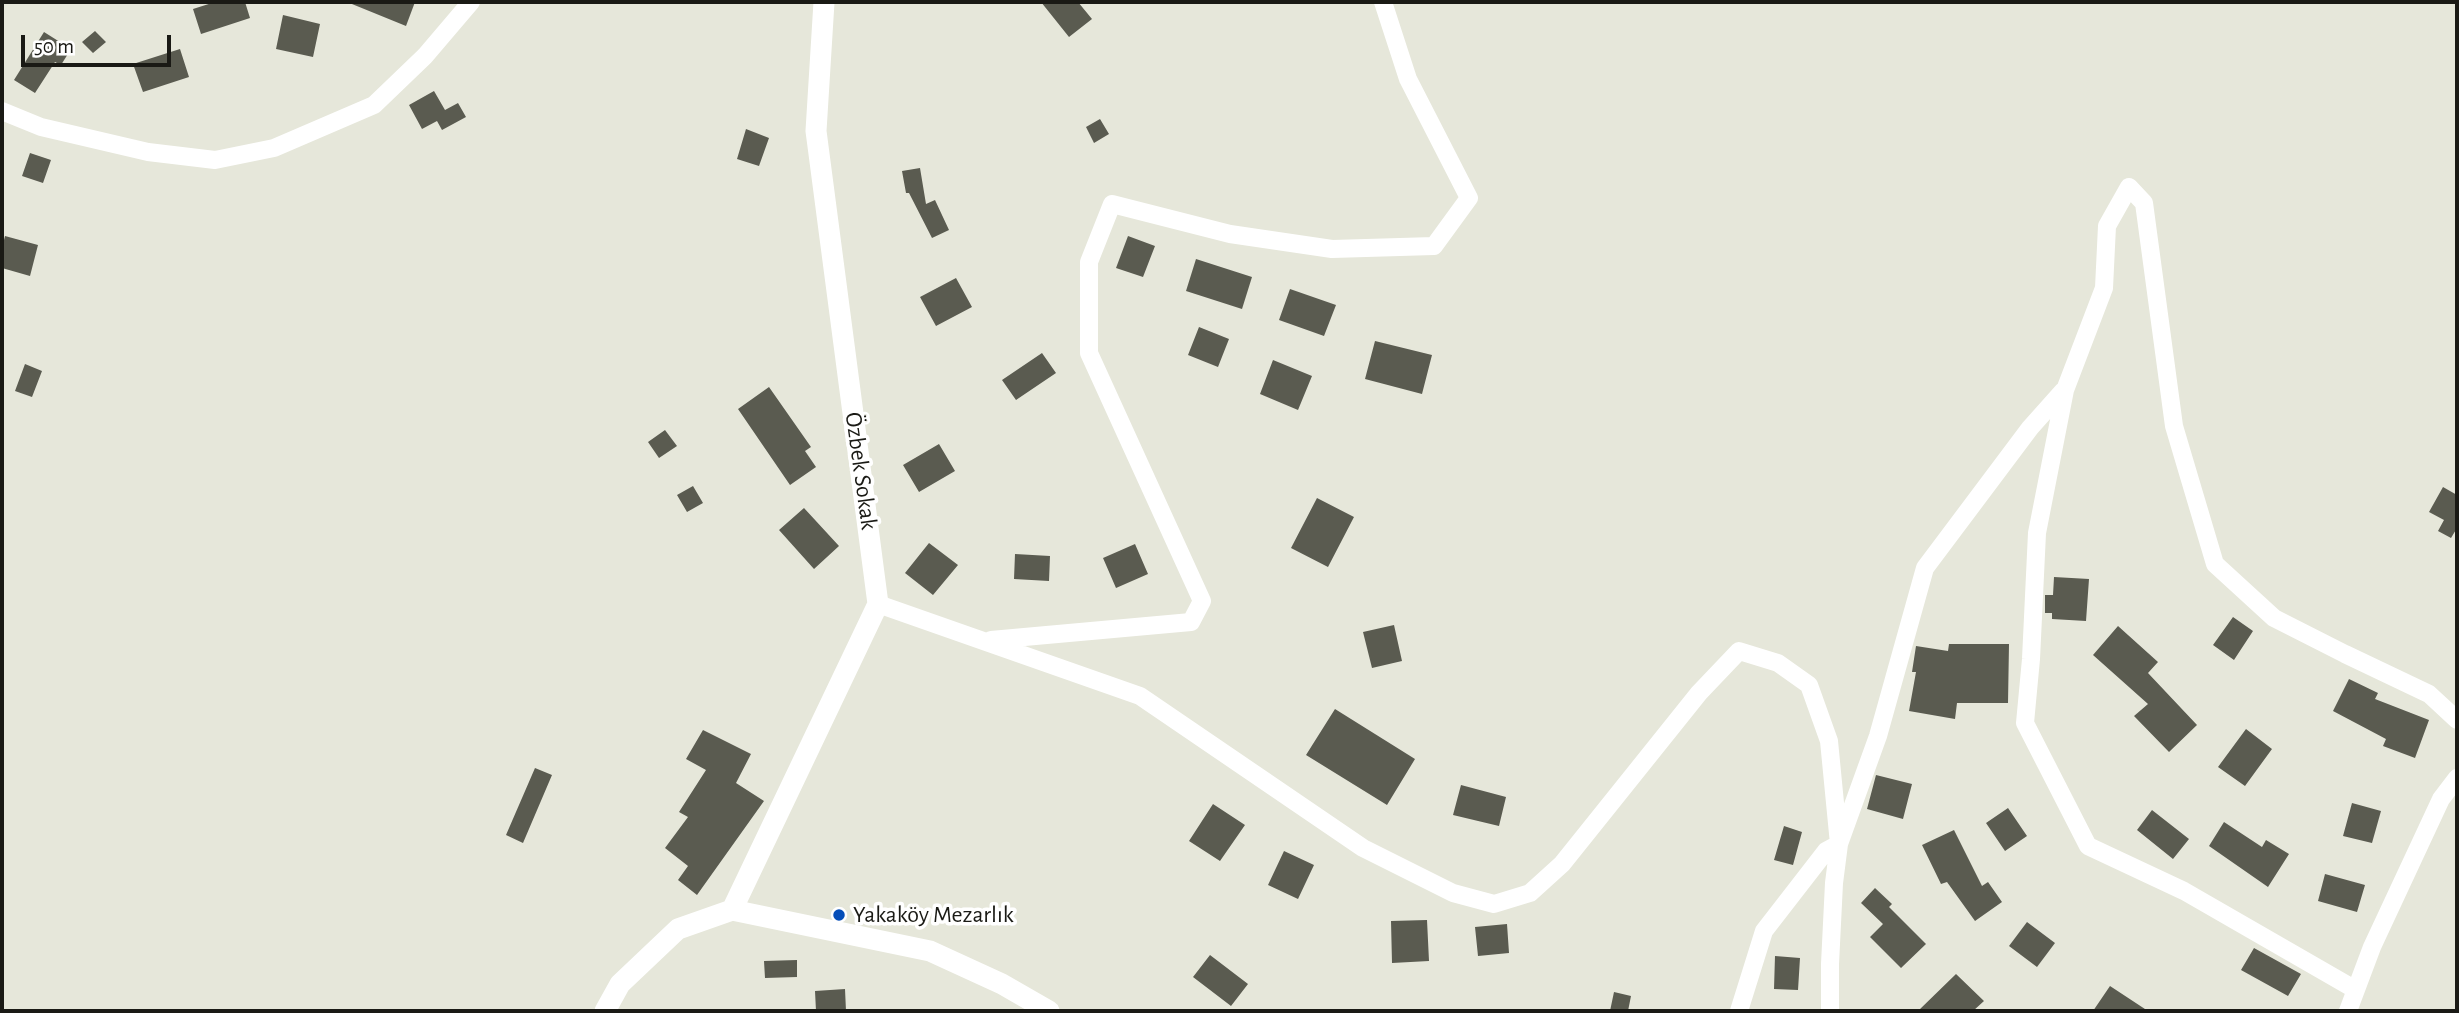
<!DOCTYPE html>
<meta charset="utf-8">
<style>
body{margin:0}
#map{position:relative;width:2459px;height:1013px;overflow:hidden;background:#e6e7da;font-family:"Alegreya Sans",sans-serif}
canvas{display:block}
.frame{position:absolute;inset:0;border:4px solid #1a1a15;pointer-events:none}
.scale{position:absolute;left:21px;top:35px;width:150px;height:32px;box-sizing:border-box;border:4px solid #1a1a15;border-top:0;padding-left:9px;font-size:21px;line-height:24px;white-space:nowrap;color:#1a1a15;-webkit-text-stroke:5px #fff;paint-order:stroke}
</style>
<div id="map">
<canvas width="2459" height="1013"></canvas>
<div class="frame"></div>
<div class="scale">50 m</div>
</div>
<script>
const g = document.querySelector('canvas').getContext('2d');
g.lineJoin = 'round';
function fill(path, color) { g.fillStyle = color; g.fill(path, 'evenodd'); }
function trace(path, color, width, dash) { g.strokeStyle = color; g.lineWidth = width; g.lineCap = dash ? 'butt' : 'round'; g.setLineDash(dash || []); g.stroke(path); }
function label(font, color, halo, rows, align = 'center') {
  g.font = font + ' "Alegreya Sans",sans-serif'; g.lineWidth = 7; g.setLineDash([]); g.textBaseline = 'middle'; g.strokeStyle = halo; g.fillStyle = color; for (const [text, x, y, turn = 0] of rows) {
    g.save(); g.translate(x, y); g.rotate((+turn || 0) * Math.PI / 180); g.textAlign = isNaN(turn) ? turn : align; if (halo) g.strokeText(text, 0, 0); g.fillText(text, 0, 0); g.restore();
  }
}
fill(new Path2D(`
 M215,2H245L250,18L201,34L193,9Z
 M347,2H415L406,26Z
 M1041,2H1078L1092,19L1069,37Z
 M283,15L320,24L313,57L276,49Z
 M95,31L106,42L93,53L82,42Z
 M44,32L71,49L61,65L55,62L35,93L14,80Z
 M180,49L189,77L143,92L133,64Z
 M434,91L445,110L458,103L466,117L442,130L437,121L422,129L409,105Z
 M1100,119L1109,134L1094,143L1086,127Z
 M746,129L769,138L759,166L737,159Z
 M30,153L51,160L43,183L22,176Z
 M920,168L926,204L935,200L949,230L932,238L909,193H906L902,171Z
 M5,236L38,245L30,276L2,268V248Z
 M1128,236L1155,246L1143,277L1116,268Z
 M1196,259L1252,277L1242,309L1186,291Z
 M956,278L972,307L936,326L920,297Z
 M1290,289L1336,305L1324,336L1279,320Z
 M1199,327L1229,339L1218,367L1188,355Z
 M1375,341L1432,355L1422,394L1365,379Z
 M1042,353L1056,373L1016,400L1002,380Z
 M1273,360L1312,376L1298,410L1260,394Z
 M25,364L42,371L32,397L15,391Z
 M769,387L811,447L805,451L816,467L790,485L738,409Z
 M665,430L677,446L659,458L648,442Z
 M939,444L955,471L919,492L903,465Z
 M693,486L703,503L687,512L677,495Z
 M2443,487L2457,495V528L2451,538L2438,531L2444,520L2429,512Z
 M1317,498L1354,517L1328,567L1291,548Z
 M804,508L839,546L814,569L779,530Z
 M929,543L958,565L933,595L905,573Z
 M1135,544L1148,574L1116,588L1103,558Z
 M1015,554L1050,556L1049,581L1014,579Z
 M2054,577L2089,579L2086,621L2052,619V613H2045V595H2053Z
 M2233,617L2253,631L2234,660L2213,645Z
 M1394,625L1402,661L1372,668L1363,632Z
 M2118,626L2158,662L2148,673L2197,725L2169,752L2134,716L2148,704L2093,655Z
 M1949,644H2009L2008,703H1957L1955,719L1909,711L1916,672H1912L1916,646L1948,651Z
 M2349,679L2378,693L2375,699L2429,720L2415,758L2383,746L2386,739L2333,711Z
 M1335,709L1415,759L1387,805L1306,755Z
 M2246,729L2272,749L2245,786L2218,767Z
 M703,730L751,754L736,783L764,801L697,895L678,880L688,866L665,848L688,817L679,812L706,770L686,759Z
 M535,768L552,775L523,843L506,835Z
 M1876,775L1912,784L1903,819L1867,809Z
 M1461,785L1506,797L1499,826L1453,815Z
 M2352,803L2381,811L2372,843L2343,836Z
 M1213,804L1245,825L1220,861L1189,841Z
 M2008,808L2027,836L2005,851L1986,823Z
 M2152,810L2189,839L2173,859L2137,830Z
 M2224,822L2262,847L2266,840L2289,854L2268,887L2209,846Z
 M1784,826L1802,832L1793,865L1774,860Z
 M1954,830L1982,886L1988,882L2002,902L1975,921L1947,882L1941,884L1922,845Z
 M1284,851L1314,865L1298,899L1268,885Z
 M2325,874L2365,885L2357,912L2318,901Z
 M1875,888L1892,904L1889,907L1926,944L1901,968L1870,937L1883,924L1861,903Z
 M1427,920L1429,961L1392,963L1391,921Z
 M2027,922L2055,943L2037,967L2009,946Z
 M1507,924L1509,953L1478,956L1475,927Z
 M2254,948L2301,974L2288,996L2241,970Z
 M1210,955L1248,984L1231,1006L1193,977Z
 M1775,956L1800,958L1798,990L1774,989Z
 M797,960V977L765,978L764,961Z
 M1956,974L1984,1001L1973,1011H1918Z
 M2110,986L2148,1011H2093Z
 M845,989L846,1011H816L815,991Z
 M1614,992L1631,996L1628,1011H1610Z`), '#5a5b50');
trace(new Path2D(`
 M2,111L41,127L148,152L215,160L274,148L374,105L425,56L471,2
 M878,604L1140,696L1363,848L1453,893L1494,904L1530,893L1562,864L1699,693L1739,651L1778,663L1809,685L1829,741L1839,844L1834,883L1830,964V1011
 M991,640L1191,622L1202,601L1089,353V262L1112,204L1230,234L1332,249L1434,246L1469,198L1408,79L1383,2
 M2356,990L2184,891L2088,846L2025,723L2031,659L2037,533L2065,390L2104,288L2107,226L2129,187L2144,203L2174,426L2215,564L2274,618L2345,654L2429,694L2457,720
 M1739,1011L1764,931L1826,851L1839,844L1878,736L1925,568L2030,428L2063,391
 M2348,1011L2372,947L2441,799L2457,778`), '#fff', 18);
trace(new Path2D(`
 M732,910L878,604L816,131L824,2
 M605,1011L620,984L678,929L732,910L930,951L1002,984L1049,1011`), '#fff', 21);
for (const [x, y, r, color] of [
 [839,915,7,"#054eb8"]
]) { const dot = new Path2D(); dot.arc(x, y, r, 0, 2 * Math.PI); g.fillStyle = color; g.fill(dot); trace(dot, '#fff', 2.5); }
label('24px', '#1a1a15', '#fff', [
 ["Özbek Sokak",861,471,82]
]);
label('24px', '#1a1a15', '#fff', [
 ["Yakaköy Mezarlık",853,915]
], 'left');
</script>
